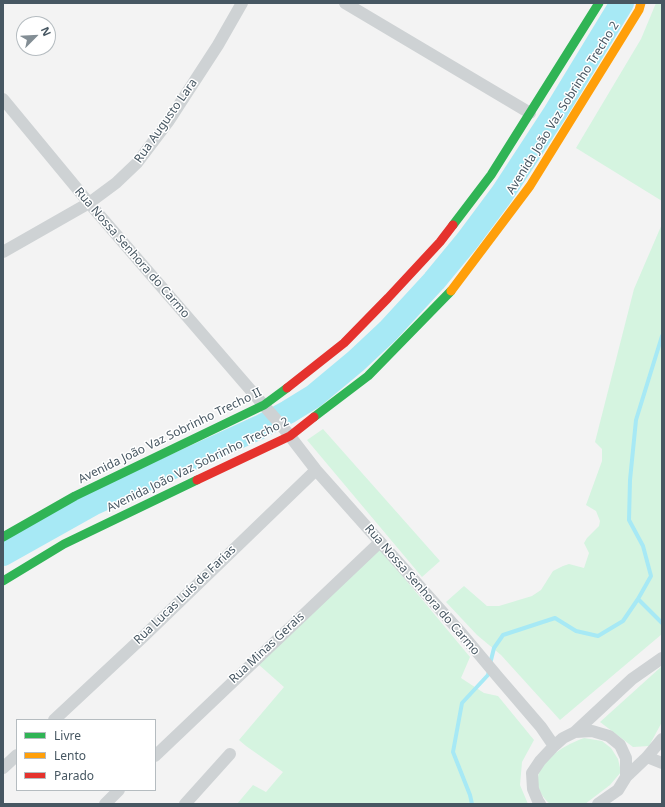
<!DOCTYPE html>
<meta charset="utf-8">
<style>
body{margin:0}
#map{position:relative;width:665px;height:807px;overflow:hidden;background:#f3f3f3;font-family:"Noto Sans",sans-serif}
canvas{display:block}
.frame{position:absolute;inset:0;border:4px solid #475762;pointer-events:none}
.legend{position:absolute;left:16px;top:719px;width:140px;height:72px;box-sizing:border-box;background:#fff;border:1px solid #b5bcc0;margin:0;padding:5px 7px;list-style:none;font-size:12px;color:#475762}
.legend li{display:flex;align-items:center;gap:8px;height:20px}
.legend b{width:20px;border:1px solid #b5bcc0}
.north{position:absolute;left:16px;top:16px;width:40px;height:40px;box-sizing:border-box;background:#fff;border:1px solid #b5bcc0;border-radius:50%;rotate:66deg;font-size:11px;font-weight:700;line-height:16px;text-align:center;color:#475762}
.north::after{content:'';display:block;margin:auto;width:14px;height:18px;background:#838e95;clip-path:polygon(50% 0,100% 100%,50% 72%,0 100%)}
</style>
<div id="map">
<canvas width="665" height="807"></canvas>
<div class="frame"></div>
<ul class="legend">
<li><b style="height:5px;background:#30b455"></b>Livre</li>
<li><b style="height:5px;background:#ff9f0a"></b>Lento</li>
<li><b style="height:5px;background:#e5322d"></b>Parado</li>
</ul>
<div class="north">N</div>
</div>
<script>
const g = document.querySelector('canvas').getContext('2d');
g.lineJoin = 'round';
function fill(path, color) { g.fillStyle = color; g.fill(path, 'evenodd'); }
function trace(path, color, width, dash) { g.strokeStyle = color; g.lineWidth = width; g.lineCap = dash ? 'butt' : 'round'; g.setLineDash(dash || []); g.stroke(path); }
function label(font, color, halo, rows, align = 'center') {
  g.font = font + ' "Noto Sans",sans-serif'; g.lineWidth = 3; g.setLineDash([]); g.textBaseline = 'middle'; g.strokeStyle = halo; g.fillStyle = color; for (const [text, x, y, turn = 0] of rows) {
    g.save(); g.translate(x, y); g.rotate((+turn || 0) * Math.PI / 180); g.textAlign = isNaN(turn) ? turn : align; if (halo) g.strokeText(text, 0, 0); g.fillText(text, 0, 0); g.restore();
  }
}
fill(new Path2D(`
 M656,3H662V201L576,148L641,39Z
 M662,224V634L560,720L501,655L477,635L446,602L464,586L487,606H499L532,596L541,590L553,571L563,566L569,564L584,568L589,553L584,543L587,538L599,526L600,521L596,511L586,505L602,461V449L595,442L634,289Z
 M323,429L440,561L422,577L307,440Z
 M380,549L470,657L461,678L484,693L498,696L534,740L522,762L520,785L528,804H237L253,785L266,792L283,772L246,746L239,740L284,687L258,664Z
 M662,666V722L649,746L633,747L600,722Z
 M584,738L602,741L611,748L618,759L621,772L610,785L585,804H550C518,774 556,748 584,738Z`), '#d5f4e0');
trace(new Path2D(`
 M638,599L662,623
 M490,664L494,648L503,635L555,618L576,631L598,636L623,621L638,599L651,576L643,546L629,520L630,480L636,420L662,336
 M472,804L470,795L453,752L462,703L488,675L489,671`), '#a7e9f5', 4);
trace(new Path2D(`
 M3,554L94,503L260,427L288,412L314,396L356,361L388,331L434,281L467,241L502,194L555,113L622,3`), '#a7e9f5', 24);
trace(new Path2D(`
 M345,3L530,113
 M3,99L89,203L286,431L316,470L462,634L498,677L541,727L554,746
 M3,252L89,203L116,183L137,163L168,122L218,45L242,3
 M54,720L144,636L316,470
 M575,732L632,679L662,658
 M155,756L380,542
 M647,757L662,763
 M3,768L17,755
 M626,777L647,757L662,739
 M105,804L119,790
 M185,804L230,754
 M540,804L538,801L533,789L532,773L540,761L554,746L563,738L575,732L592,731L609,736L620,745L626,758V777L618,790L598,804`), '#ced2d4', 12);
trace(new Path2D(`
 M453,225L491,175L599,3
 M314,417L368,376L451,291
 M3,537L75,496L264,405L287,388
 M3,581L64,544L197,480`), '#30b455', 9);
trace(new Path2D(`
 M451,291L530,186L639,10L641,3`), '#ff9f0a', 9);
trace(new Path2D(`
 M287,388L344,343L388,298L440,242L453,225
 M197,480L290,436L314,417`), '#e5322d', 9);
label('12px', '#475762', '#fff', [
 ["Avenida João Vaz Sobrinho Trecho 2",563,108,-58],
 ["Rua Augusto Lara",166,121,-55],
 ["Rua Nossa Senhora do Carmo",132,253,49],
 ["Avenida João Vaz Sobrinho Trecho II",170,436,-26],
 ["Avenida João Vaz Sobrinho Trecho 2",198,465,-26],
 ["Rua Nossa Senhora do Carmo",422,590,49],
 ["Rua Lucas Luís de Farias",185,595,-44],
 ["Rua Minas Gerais",267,648,-43]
]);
</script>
